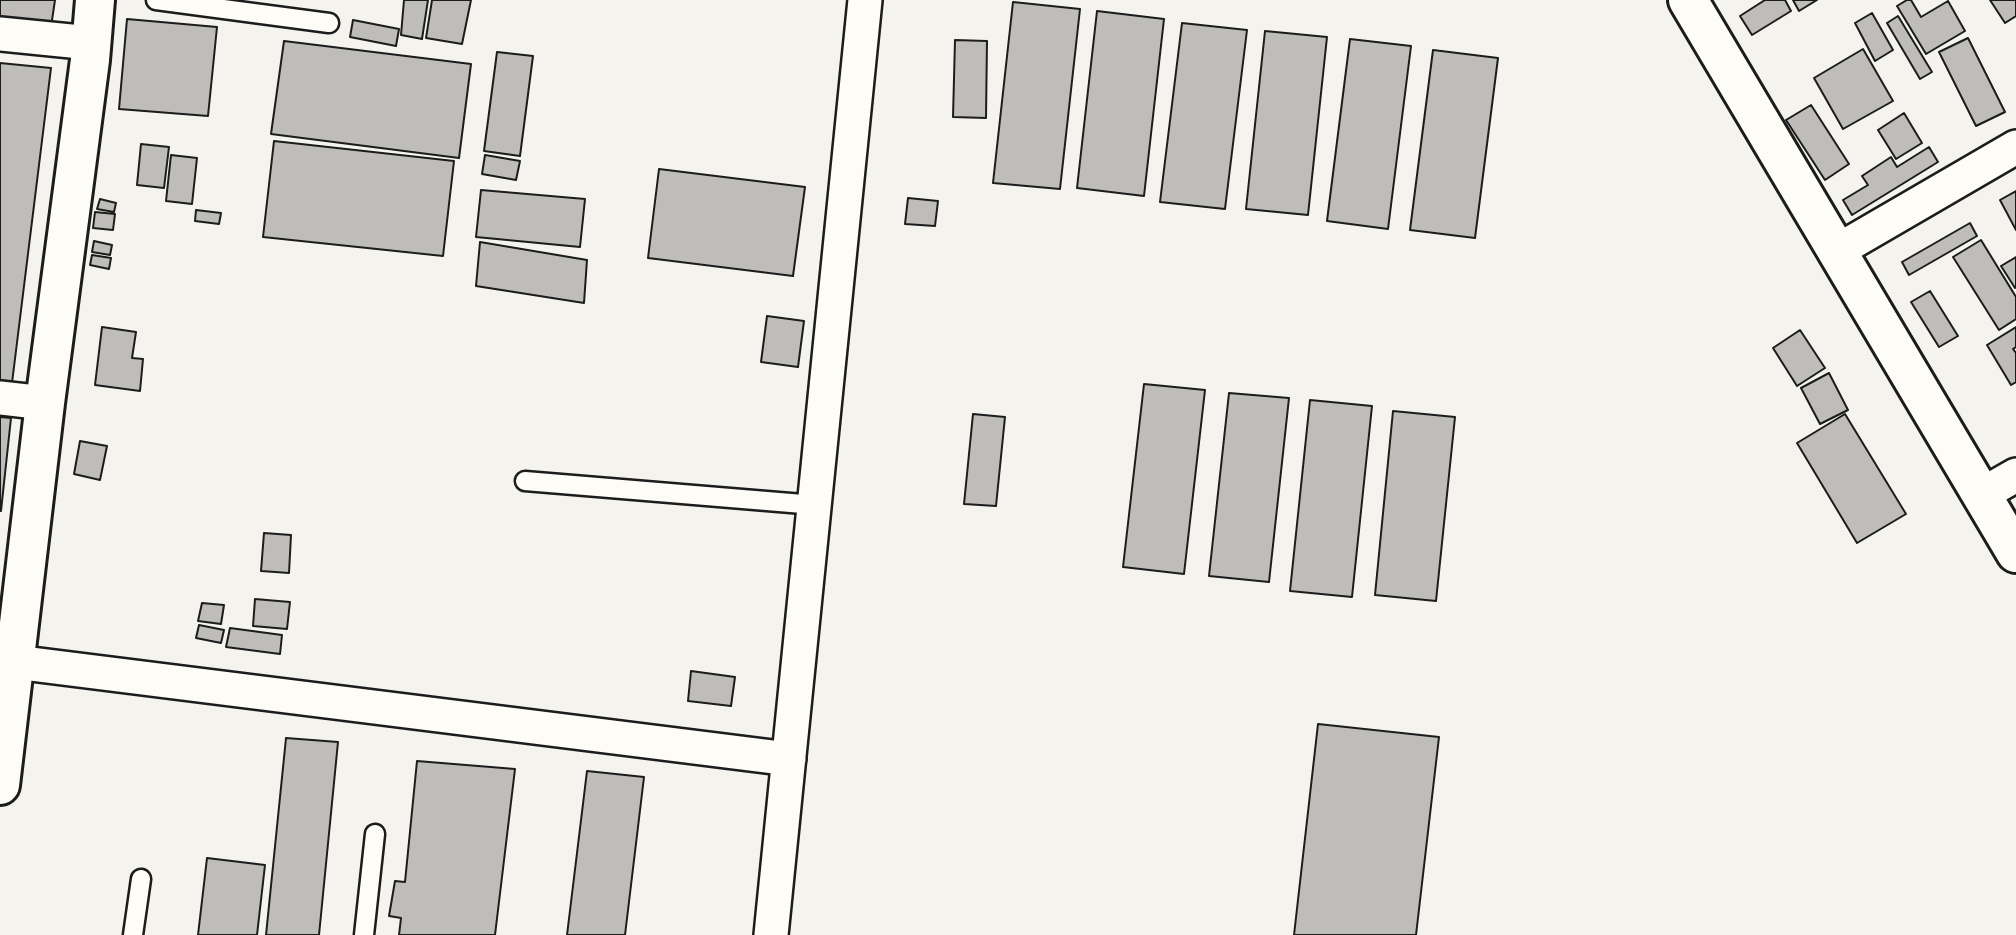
<!DOCTYPE html>
<style>
body{margin:0}
canvas{display:block;background:#f4f3ee}
</style>
<canvas width="2016" height="935"></canvas>
<script>
const g = document.querySelector('canvas').getContext('2d');
g.lineJoin = 'round';
function fill(path, color) { g.fillStyle = color; g.fill(path, 'evenodd'); }
function trace(path, color, width, dash) { g.strokeStyle = color; g.lineWidth = width; g.lineCap = dash ? 'butt' : 'round'; g.setLineDash(dash || []); g.stroke(path); }
const building = new Path2D(`
 M0,0H55L51,27L0,20Z
 M404,0H428L422,39L401,35Z
 M432,0H471L462,44L426,38Z
 M1765,0H1785L1791,11L1752,35L1740,16Z
 M1793,0H1817L1799,11Z
 M1907,0H1911L1921,17L1948,1L1965,31L1926,54L1897,6Z
 M1990,0H2016V16L2005,23Z
 M1013,2L1080,9L1060,189L993,183Z
 M1097,11L1164,19L1144,196L1077,188Z
 M1872,13L1893,50L1875,61L1855,23Z
 M1898,16L1932,72L1920,79L1887,23Z
 M127,19L217,27L208,116L119,109Z
 M353,20L399,29L396,46L350,37Z
 M1182,23L1247,30L1225,209L1160,202Z
 M1265,31L1327,37L1308,215L1246,209Z
 M1968,38L2005,112L1976,126L1939,52Z
 M1350,39L1411,46L1388,229L1327,221Z
 M955,40L987,41L986,118L953,117Z
 M284,41L471,64L459,158L271,134Z
 M1863,49L1893,101L1843,129L1814,78Z
 M1433,50L1498,58L1475,238L1410,230Z
 M497,52L533,56L520,156L484,151Z
 M0,63L51,68L12,383L0,382Z
 M1811,105L1849,164L1825,180L1786,120Z
 M1904,113L1922,143L1896,159L1878,130Z
 M274,141L454,161L443,256L263,237Z
 M141,144L169,147L164,188L137,185Z
 M1929,147L1938,162L1852,215L1843,200L1868,185L1862,176L1891,157L1897,167Z
 M171,155L197,158L192,204L166,201Z
 M485,155L520,161L516,180L482,174Z
 M659,169L805,187L793,276L648,258Z
 M481,190L585,199L580,247L476,237Z
 M2016,191V230L2000,200Z
 M908,198L938,201L935,226L905,224Z
 M100,199L116,203L114,212L97,209Z
 M196,210L221,213L219,224L195,221Z
 M95,212L115,214L113,230L93,228Z
 M1970,223L1977,236L1909,275L1902,262Z
 M1981,240L2016,297V319L1999,330L1953,257Z
 M94,241L112,245L110,255L92,252Z
 M480,242L587,260L584,303L476,286Z
 M92,255L111,258L109,269L90,265Z
 M2016,257V287L2015,288L2001,266Z
 M1930,291L1958,336L1939,347L1911,302Z
 M767,316L804,321L798,367L761,362Z
 M102,327L136,332L132,358L143,359L140,391L95,385Z
 M2016,327V347L2013,349L2016,353V382L2011,385L1987,345Z
 M1800,330L1825,368L1797,386L1773,348Z
 M1829,373L1848,410L1820,424L1801,388Z
 M1144,384L1205,390L1184,574L1123,567Z
 M1229,393L1289,398L1269,582L1209,576Z
 M1310,400L1372,406L1352,597L1290,591Z
 M1393,411L1455,417L1436,601L1375,595Z
 M973,414L1005,417L996,506L964,504Z
 M1845,414L1906,514L1857,543L1797,443Z
 M0,417L11,418L1,511H0Z
 M80,441L107,446L100,480L74,474Z
 M264,533L291,535L289,573L261,571Z
 M255,599L290,602L287,629L253,626Z
 M202,603L224,605L221,624L198,621Z
 M199,625L224,630L221,643L196,638Z
 M230,628L282,635L280,654L226,647Z
 M691,671L735,677L731,706L688,701Z
 M1318,724L1439,737L1416,935H1294Z
 M286,738L338,742L319,935H266Z
 M417,761L515,769L495,935H399L401,918L389,916L395,881L405,882Z
 M587,771L644,777L625,935H567Z
 M207,858L265,865L257,935H198Z`);
fill(building, '#bebdba');
trace(building, '#1c1c1c', 2);
const service = new Path2D(`
 M156,0L329,23
 M525,481L815,505
 M133,935L141,879
 M364,935L375,834`);
const minor = new Path2D(`
 M0,34L91,43
 M1837,251L2016,147
 M0,398L45,403
 M1981,495L2016,475
 M0,660L789,759
 M771,935L865,0`);
const secondary = new Path2D(`
 M1688,0L2016,553
 M0,785L45,403L90,60L95,0`);
trace(service, '#1c1c1c', 23);
trace(minor, '#1c1c1c', 38);
trace(secondary, '#1c1c1c', 44);
trace(service, '#fdfcf7', 18);
trace(minor, '#fdfcf7', 33);
trace(secondary, '#fdfcf7', 38);
</script>
